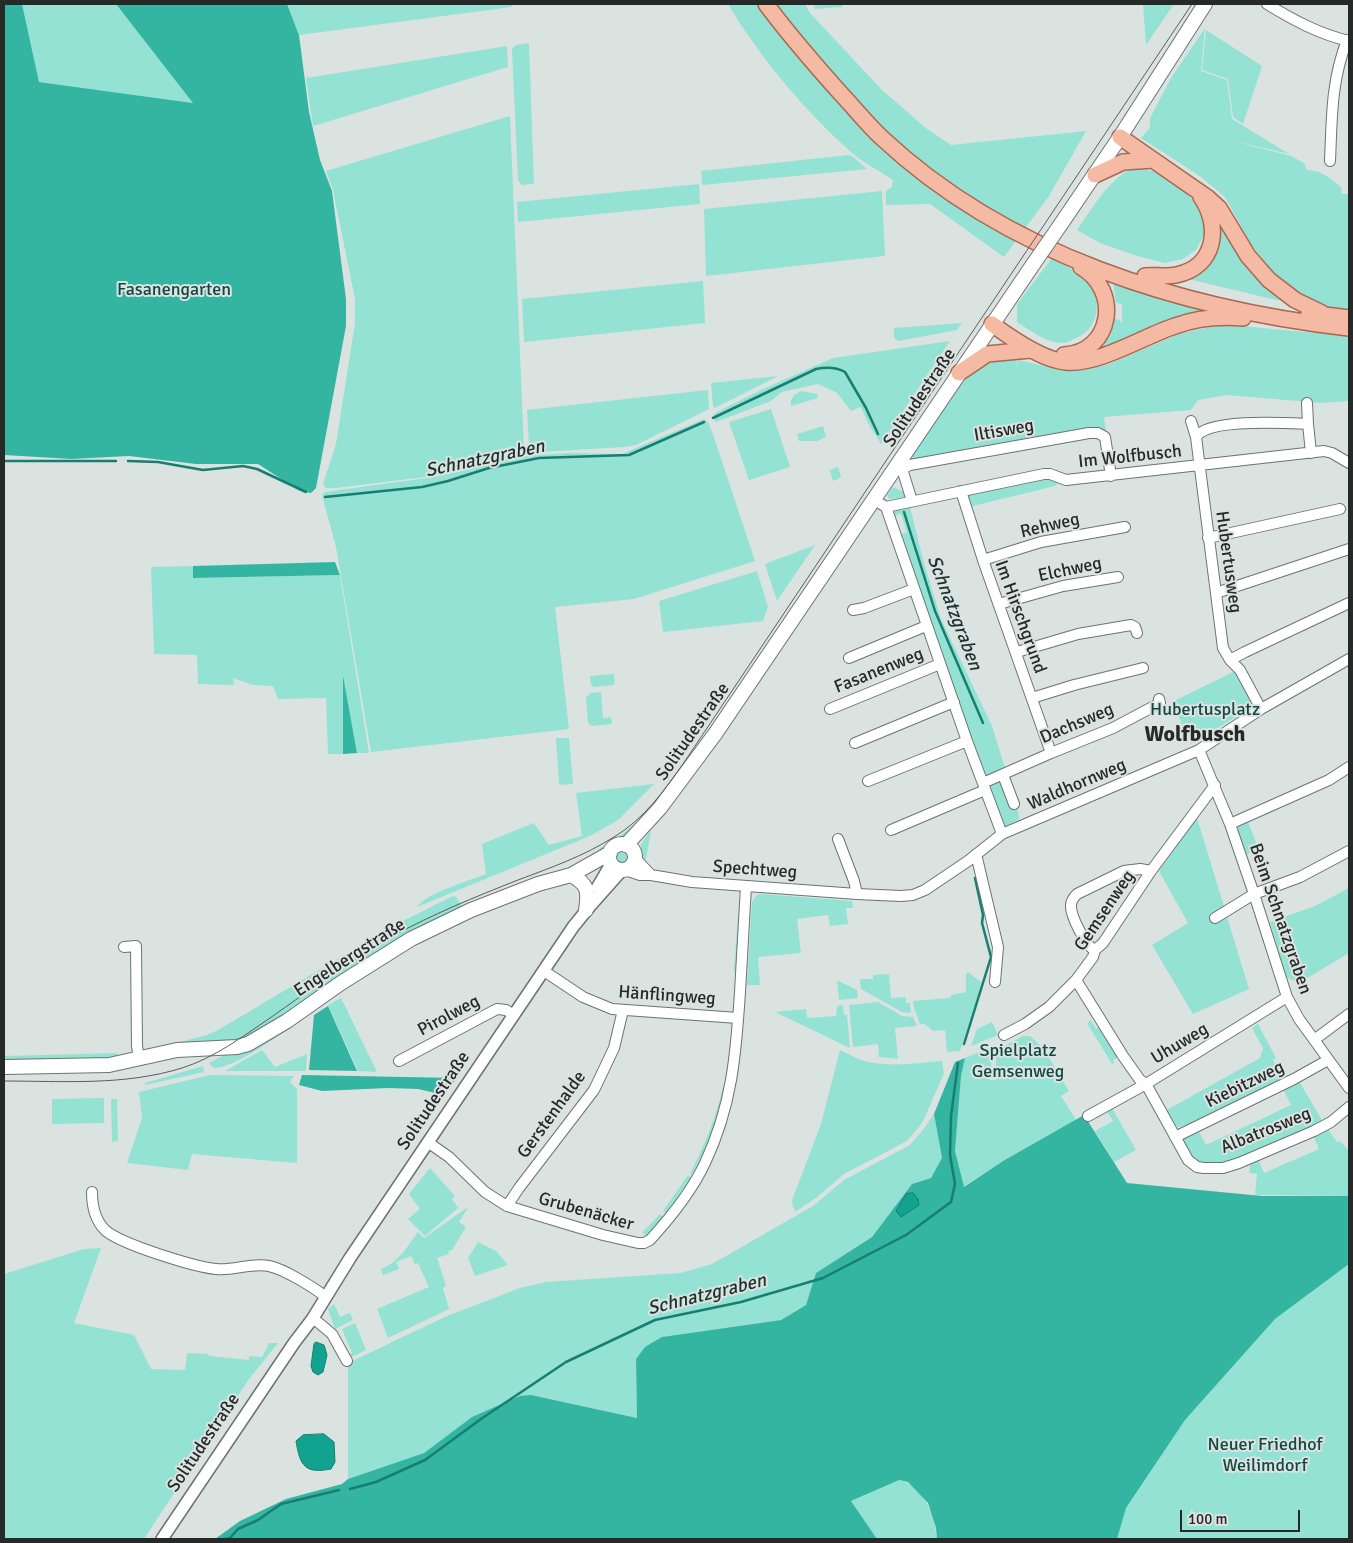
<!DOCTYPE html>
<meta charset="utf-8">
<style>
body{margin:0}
#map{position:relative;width:1353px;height:1543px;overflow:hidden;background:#dbe3e1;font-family:Signika,sans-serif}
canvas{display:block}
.frame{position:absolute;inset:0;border:5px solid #262928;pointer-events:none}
.scale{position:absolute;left:1180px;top:1510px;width:120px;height:22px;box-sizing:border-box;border:2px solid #262928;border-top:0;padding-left:6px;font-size:15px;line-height:18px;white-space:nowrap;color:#262928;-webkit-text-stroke:4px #dbe3e1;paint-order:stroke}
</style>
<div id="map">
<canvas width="1353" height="1543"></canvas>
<div class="frame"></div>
<div class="scale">100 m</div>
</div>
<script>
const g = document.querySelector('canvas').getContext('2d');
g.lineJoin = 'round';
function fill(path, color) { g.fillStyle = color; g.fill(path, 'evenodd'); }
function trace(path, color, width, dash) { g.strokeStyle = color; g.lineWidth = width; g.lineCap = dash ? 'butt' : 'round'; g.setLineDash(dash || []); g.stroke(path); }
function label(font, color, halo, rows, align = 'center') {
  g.font = font + ' Signika,sans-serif'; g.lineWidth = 4; g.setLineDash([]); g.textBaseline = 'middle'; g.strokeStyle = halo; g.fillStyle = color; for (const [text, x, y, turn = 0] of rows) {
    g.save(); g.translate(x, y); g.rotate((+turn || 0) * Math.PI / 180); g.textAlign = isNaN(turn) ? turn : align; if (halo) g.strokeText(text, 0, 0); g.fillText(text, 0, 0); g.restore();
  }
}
fill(new Path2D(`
 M22,4H116L194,103L39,82Z
 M287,4H512V7L299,35Z
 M728,4H805L810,13L882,90L927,129L951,145L1086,131L1049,196L1004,257L930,204L886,205V191L892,187L893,180C880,171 864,163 852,153C804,110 761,59 728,4Z
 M813,4H842V7L815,9Z
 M1143,4H1174L1146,45Z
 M1205,28L1201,71L1227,80L1232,119L1289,154L1225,139L1291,156L1304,163L1307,170C1321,170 1332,179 1342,188L1341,194H1349V316L1295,300L1251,244L1225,197L1201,177L1141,138L1150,128V118L1171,78Z
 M1206,30L1262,66L1243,124L1233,117L1228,79L1202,70Z
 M529,43L534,184L522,185L518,180L512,49L516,45Z
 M507,46L508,67L313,126L306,78Z
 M510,116L524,450L519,454L433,476L336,488H326L323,484L336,444L355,323V299L333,190L326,171Z
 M848,155L852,156L867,169L702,185L701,171Z
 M1136,167L1156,172L1179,187L1197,204L1204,217V235L1196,250L1183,259L1165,263L1137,256L1100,243L1077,230C1091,210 1112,174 1136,167Z
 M699,184L700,204L518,222L517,202Z
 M882,191L885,256L706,276L704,209Z
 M1216,210L1291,302L1276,300L1180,277L1203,267Z
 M1052,258C1064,265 1079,271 1087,282C1104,303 1098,330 1074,339C1070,341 1066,343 1063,343C1046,343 1031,331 1017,322V304Z
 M703,281L705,323L524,342L522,299Z
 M1113,283L1137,291L1217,311L1094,353L1103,339L1110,337L1115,319L1120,320L1122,324V304L1116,303Z
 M962,323L957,330L898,341L894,338V328Z
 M1230,325L1349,336V401L1321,403L1227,395L1198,400L1191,410L1104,417L1106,431L1098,433L917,462L912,458L917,446L965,376L993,359L1011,354L1017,359L1016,367L1018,360L1068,371L1107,365L1179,334L1206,328Z
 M950,341L881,444L868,423L861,407L851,411L837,393L818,384L782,392L771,401L716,422L713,416L715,413L761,390L833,358Z
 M778,376L715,408L713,406L711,383Z
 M708,390L709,409L636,445L625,447L540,452L534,451L529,446L527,410Z
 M801,391L817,394L818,398L791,406V400L794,395Z
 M771,409L790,467L749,480L729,422Z
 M704,419L708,422L713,434L755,561L634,599L555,607L569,729L371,752L336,547L322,495L325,492L434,477L526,456L567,453L622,454Z
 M823,426L826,437L817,441H799L797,434Z
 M838,467L841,476L838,479L833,481L830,470Z
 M1041,479H1049L1057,481L1058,483L1055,486L973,506L969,505L967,496L970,494Z
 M893,487L907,494L905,497L889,499L887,495Z
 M910,507L923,560L941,619L992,726L1006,771L988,778L984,776L900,535L907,532L901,514L893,516L895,510Z
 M815,545L777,601L765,564Z
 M193,566L194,578L340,575L369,753H357L343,680V754H328L326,698L278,699L273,686L253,685L233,678L234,685L198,684L197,655L154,654L151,567Z
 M757,571L768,607L763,621L663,632L659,601Z
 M1235,671L1254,706L1191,744L1172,702Z
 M614,674L615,682L613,685L594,687L591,685L590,676Z
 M601,692L603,718L611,717L612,724L592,726L588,723L586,698L590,693Z
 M556,738H569L573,784L559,785Z
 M997,781H1001C1007,792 1020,807 1019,819L1006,826L1002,825L988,786L990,784Z
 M654,784L618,820L590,836L417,907C424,894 471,880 486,874L482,844L534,823L549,845L582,836L576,793Z
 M645,816L626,839L613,843L605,852L600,851L599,849L621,835Z
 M1197,818L1249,989L1193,1014L1152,945L1188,923L1159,871Z
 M1248,822L1259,850L1244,855L1236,832L1238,827Z
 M651,831L646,859L643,864C635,850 642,841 651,831Z
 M615 858a7 7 0 1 1 14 0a7 7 0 1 1-14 0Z
 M1349,888V953L1299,983L1286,977L1270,922L1315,906Z
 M760,894L852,901L853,908H846L848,924L830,926L828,915L797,919L801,953L758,957L760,985H747L752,902L757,895Z
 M453,896L456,897L462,907L244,1041L161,1047L207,1035L218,1030L395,925Z
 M741,914L737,972H734L738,915Z
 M968,972L981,982L978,996L960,1051L947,1052L945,1030L933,1031L925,1024H920L914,1008L913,1001L950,998L951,995L966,992V974Z
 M889,974L891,998L906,997V1003H910L911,1013L902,1012L861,989L860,979H873V975Z
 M837,980L857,990L858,998L839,1000Z
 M341,998L377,1072L358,1071L328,1005Z
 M878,1002L902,1016L913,1017L917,1026L895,1028L898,1059L879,1057L878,1044L853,1047L849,1005Z
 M843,1005L844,1015H847L850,1048L775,1012L806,1009L807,1018L836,1016L837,1006Z
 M300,1017L303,1019C283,1032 236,1068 214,1068L209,1063L224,1055L241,1051Z
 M1091,1020L1096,1029L1102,1025L1121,1056L1113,1060L1114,1063L1112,1064L1087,1023Z
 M992,1022L998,1035L971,1046L977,1029Z
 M1258,1024L1276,1058L1273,1060L1284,1081L1205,1119L1179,1127L1172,1124L1165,1111L1260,1058L1263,1048L1252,1028Z
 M1023,1036H1030L1043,1048L1069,1091L1061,1096L1076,1120L1003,1161L963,1187L955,1151L961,1076L965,1058L993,1046L990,1080H996V1053L1002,1047Z
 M262,1050L275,1067L307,1054L306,1071H225Z
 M840,1050C849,1054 859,1060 868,1062C893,1067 918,1063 942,1061L944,1073L925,1117L919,1127L907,1141L844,1174L816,1198L796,1211L793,1207L792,1200L821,1124Z
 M117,1053L118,1058L89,1061L4,1063V1056Z
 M203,1066L204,1072L145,1085V1083Z
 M210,1075L294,1076L290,1082L297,1089V1163L192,1154L188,1170L127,1163L142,1118L139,1092Z
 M1299,1081L1323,1122C1295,1135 1222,1176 1193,1159L1183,1143L1184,1138L1198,1130L1206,1145L1291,1105L1283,1089Z
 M723,1087H727C718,1118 708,1146 692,1174L690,1173C705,1145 716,1117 723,1087Z
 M104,1098V1123L52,1124V1099Z
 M111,1099H117L118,1141L112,1142Z
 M1112,1108L1136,1150L1114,1162L1095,1131L1113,1121L1106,1110Z
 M934,1114L942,1159L931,1178L912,1184L872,1237L816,1273L806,1305L781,1320L662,1337L636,1359L637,1418L531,1395L472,1417L424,1453L348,1479V1363L447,1316L520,1288L546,1282L681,1273L712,1264L813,1206L844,1180L910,1145L923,1130Z
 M1327,1128L1337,1142L1340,1141L1349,1151V1196L1255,1195L1257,1174L1249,1173L1251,1161L1258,1159L1264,1173L1319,1149L1313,1135Z
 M430,1168L455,1196L452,1199L458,1208L425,1236L408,1219L420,1209L409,1194Z
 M688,1175L691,1177L666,1213L663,1211Z
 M468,1207L459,1222L466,1227L452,1250L448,1251L449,1254L437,1258L446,1286L443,1288L449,1309L388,1338L377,1309L429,1287L418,1263L415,1264L411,1256L396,1262L399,1269L383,1275L381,1269C398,1263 408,1246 418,1232L424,1238Z
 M660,1214L663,1217L648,1234L645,1236L643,1232Z
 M478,1242L496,1251L508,1265L475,1276L468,1258Z
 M101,1248L74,1323L134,1335L151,1369L185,1370L187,1353L208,1354L209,1356L249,1360V1356L262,1357L269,1343H278L249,1379L144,1539H4V1274L84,1249Z
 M1349,1264V1539H1117L1126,1508L1185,1420L1275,1319Z
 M334,1304L340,1317L350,1313L353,1320L335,1329L328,1309Z
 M355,1323L366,1350L347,1359L346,1357L352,1353L342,1329Z
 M898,1480C924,1484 935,1517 937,1539H877L851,1501Z`), '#93e2d3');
fill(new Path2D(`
 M4,4H22L39,82L193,103L116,4H287L299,35L309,112L320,160L332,191L346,299V326L316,488L311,493L300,491L258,464H196L129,456L71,459L4,455Z
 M335,562L340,575L193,578V566Z
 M343,676L357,753L343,754Z
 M328,1006L357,1071L309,1070L314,1015Z
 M965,1058L961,1076L955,1151L964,1187L1003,1161L1084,1115L1127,1183L1262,1196H1349V1264L1275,1319L1185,1420L1126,1508L1117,1539H937L936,1528L928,1503L908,1482L899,1480L851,1501L877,1539H215L240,1521L286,1499L342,1484L348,1479L424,1453L472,1417L520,1396L531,1395L637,1418L636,1359L645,1347L662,1337L781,1320L806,1305L816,1273L872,1237L912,1184L931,1178L942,1158L934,1114L955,1062Z
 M302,1075L457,1078L444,1095L418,1089L388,1088L322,1091L299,1085Z`), '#34b5a2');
const water = new Path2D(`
 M913,1193L918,1199L919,1205L901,1217L896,1211L906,1194Z
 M316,1342L324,1345L327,1355L323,1372L318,1375L313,1372L311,1366L314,1344Z
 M324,1434L334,1442L335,1462L331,1469C305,1474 300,1466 296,1441L303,1435Z`);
fill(water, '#12a290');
trace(water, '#187e71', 1);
trace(new Path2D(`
 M713,418L816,369C826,367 836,367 845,372L866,408L878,434
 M4,461H116
 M128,461L158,462L203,470L243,466L257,469L306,492
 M325,497L422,487L448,481L489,468L539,458L629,455L704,422
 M904,512L935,611L983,723
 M964,1044L991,957L982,923L983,915L975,878
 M350,1489L376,1482L425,1460L481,1419L566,1362L655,1320L741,1302L823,1278L906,1235L951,1202L955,1184L950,1155L951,1116L958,1063
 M225,1539L230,1538L238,1529L258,1520L281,1504L339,1490`), '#187e71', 2.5);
const minor = new Path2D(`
 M1267,4C1293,20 1319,34 1349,41
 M1330,161C1332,117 1331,82 1347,40
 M1307,403L1308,424
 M1191,421L1196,437
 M961,491L983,560L1051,753
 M912,501L903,472L904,468L910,465L1089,433H1098L1105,437L1111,476
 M881,504L886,507L967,741L1002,834
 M886,507L1044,474H1050L1066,480L1324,451L1332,453L1349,463
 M1208,538L1340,509
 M983,560L1041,542L1125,527
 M1216,593L1349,549
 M999,604L1063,586L1118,577
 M853,610L864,608L914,589
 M1017,652L1078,634L1131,625L1135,627L1137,633
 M849,658L926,626
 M1230,660L1245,652L1349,603
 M1032,698L1074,685L1143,668
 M830,709L940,664
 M1261,709L1240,670L1230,660L1223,648L1196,437C1208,418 1286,423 1308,424L1311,453
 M855,743L954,702
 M1199,750L1230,824L1254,894L1287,997L1299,1019L1349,1088
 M1003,775L1014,804
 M868,781L967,741
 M983,783L1051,753L1113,728L1160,703L1159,699
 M1230,824L1329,780L1349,767
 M891,830L985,790
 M838,839L854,881L857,894
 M976,854L998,947L995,982
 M635,858L651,875
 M625,870L640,875H651L692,882L857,894L901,896L913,895L925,890L968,861L1002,834L1199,750L1261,709L1349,659
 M1215,918L1254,894L1300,877L1349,851
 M124,947L136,946L137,1046L139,1059
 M1095,950C1086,947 1070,915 1071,905C1071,901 1074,897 1077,894L1124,871L1140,869L1151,871
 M544,971L583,997L612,1009L738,1018
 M1076,980L1123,1056L1140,1080L1146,1084L1188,1160L1197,1167L1204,1168H1223L1239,1163L1314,1131L1331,1122L1349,1107
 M1004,1035L1025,1024L1049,1007L1076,980L1093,957L1095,950L1103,943L1151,871L1215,785
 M1314,1040L1349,1014
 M399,1061L497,1009L506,1010L514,1015
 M1088,1116L1146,1084L1287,997
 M1175,1137L1294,1079L1328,1060
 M429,1143L449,1157L485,1192L507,1206L603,1235L638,1243H644L650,1240C671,1217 692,1191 705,1163C732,1106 736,1054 740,992C742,957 744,921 746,886
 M92,1192C92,1205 95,1220 105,1230C120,1244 195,1267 216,1269C234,1271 252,1262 269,1266C284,1269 313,1287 326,1297
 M507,1206L519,1188L594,1090L614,1048L623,1010
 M313,1318L332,1334L347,1361`);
const tertiary = new Path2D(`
 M597,888L611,864
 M162,1539L294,1343L313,1318L350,1258L573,927L590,906L622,870`);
const secondary = new Path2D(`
 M1061,224L1120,137L1205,4
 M609 857a13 13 0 1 1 26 0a13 13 0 1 1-26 0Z
 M626,845L660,808L715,734L1034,263
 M571,875C588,884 589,891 586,910
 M4,1067L109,1065L177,1050L237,1047L248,1044L287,1021L341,983L411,939L471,910L538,884L571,875L610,853`);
const primary = new Path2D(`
 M766,4C790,36 816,66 843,96C856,110 868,125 882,138C1007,255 1182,309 1349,328
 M1120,137L1208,198L1219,208L1248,256L1269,280L1295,300L1322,313
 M1095,175L1123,162L1153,160
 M1145,276C1155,275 1166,277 1176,275C1216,267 1221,226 1201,197
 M1309,313L1349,318
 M992,324C1011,338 1042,360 1066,362C1099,365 1144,336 1175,326C1197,318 1220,316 1243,318
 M1064,355C1113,352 1121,290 1081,267
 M959,373L987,354L1030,350`);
trace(minor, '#6c7372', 12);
trace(tertiary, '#6c7372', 14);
trace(secondary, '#6c7372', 16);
trace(primary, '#a86951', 18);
trace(minor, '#fff', 10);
trace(tertiary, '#fff', 11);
trace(secondary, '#fff', 14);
trace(primary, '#f5baa4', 15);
trace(new Path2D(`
 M4,1081C63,1081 124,1086 182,1068C214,1058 242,1037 270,1018C310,990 350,960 393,936C433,914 475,897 518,880C550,868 584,856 614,837C644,819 665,790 685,761L1192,4`), '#595d5c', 1);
const secondaryBridge = new Path2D(`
 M1034,263L1061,224`);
trace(secondaryBridge, '#6c7372', 16, []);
trace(secondaryBridge, '#fff', 14);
label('18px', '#124840', '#dbe3e1', [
 ["Fasanengarten",174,290],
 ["Hubertusplatz",1205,710],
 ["Spielplatz",1018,1051],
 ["Gemsenweg",1018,1072],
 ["Neuer Friedhof",1265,1445],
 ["Weilimdorf",1265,1466]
]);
label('18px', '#262928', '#dbe3e1', [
 ["Solitudestraße",920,398,-56],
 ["Iltisweg",1004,431,-10],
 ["Im Wolfbusch",1130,457,-6],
 ["Rehweg",1050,526,-13],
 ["Hubertusweg",1228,562,82],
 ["Elchweg",1070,570,-12],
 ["Im Hirschgrund",1020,617,70],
 ["Fasanenweg",879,671,-22],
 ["Dachsweg",1077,724,-23],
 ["Solitudestraße",693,732,-55],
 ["Waldhornweg",1077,785,-23],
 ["Spechtweg",755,870,4],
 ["Gemsenweg",1105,911,-56],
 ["Beim Schnatzgraben",1280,919,71],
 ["Engelbergstraße",350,958,-33],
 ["Hänflingweg",667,996,4],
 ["Pirolweg",449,1016,-28],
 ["Uhuweg",1180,1044,-31],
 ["Kiebitzweg",1245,1085,-26],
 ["Solitudestraße",434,1101,-56],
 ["Gerstenhalde",552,1115,-54],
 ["Albatrosweg",1266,1131,-22],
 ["Grubenäcker",586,1212,16],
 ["Solitudestraße",204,1443,-56]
]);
label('italic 19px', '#1c322e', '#dbe3e1', [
 ["Schnatzgraben",485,459,-12],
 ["Schnatzgraben",954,613,69],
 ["Schnatzgraben",707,1295,-14]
]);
label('bold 22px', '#262928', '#dbe3e1', [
 ["Wolfbusch",1195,735]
]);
</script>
